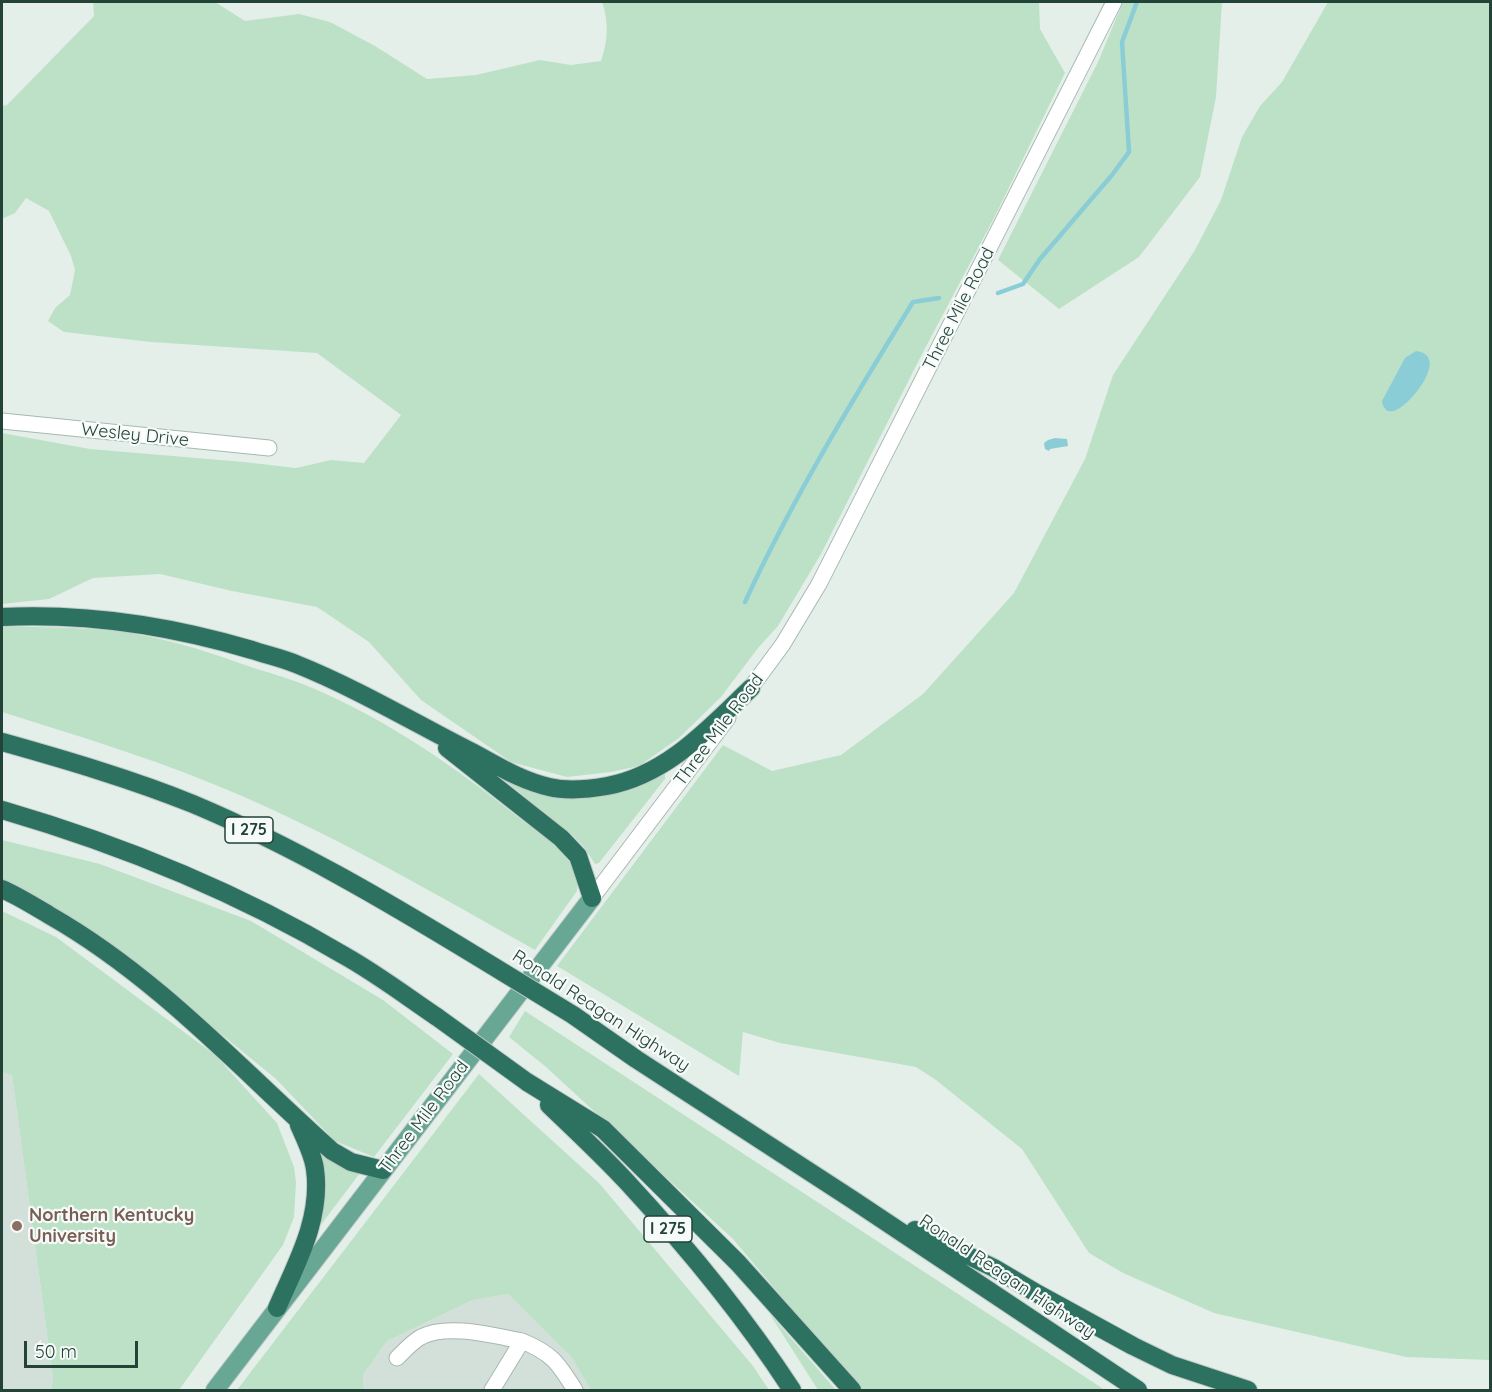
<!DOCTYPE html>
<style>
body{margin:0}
#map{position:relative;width:1492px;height:1392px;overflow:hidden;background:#e5efea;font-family:Quicksand,sans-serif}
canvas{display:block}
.frame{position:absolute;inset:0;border:3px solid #234339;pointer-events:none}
.scale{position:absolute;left:24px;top:1341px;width:114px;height:27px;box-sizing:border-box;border:3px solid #234339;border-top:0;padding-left:8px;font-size:18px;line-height:21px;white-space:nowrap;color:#234339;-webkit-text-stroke:4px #f6fbf9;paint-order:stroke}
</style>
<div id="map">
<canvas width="1492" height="1392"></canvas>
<div class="frame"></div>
<div class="scale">50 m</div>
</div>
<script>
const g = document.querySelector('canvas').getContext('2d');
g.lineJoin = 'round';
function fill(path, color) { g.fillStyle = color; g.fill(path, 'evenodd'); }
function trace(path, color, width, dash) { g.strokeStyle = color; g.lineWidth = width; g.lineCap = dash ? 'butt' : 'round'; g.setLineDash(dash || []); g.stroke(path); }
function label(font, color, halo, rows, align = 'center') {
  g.font = font + ' Quicksand,sans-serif'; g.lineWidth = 4.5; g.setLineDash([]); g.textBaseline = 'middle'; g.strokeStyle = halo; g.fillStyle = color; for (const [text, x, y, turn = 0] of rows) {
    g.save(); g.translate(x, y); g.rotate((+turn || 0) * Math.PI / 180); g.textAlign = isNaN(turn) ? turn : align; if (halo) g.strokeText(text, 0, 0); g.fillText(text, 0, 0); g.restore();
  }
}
fill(new Path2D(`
 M2,1072L12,1075L53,1378L51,1390H2Z
 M508,1294L572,1358L591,1390H364L363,1375L387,1341L473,1300Z`), '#d3dfd9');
fill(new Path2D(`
 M93,2H215L245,21L299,14L330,22L375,46L427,79L476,75L540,60L571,65L601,61C608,41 609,22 602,2H1039L1040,29L1065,73L995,216L920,358L821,554L778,626L758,648L721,697L679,738L639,766L611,772L567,777L511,762L421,700L369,642L317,607L232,591L160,574L93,578L49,599L2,604V433L90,449L244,462L296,468L331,460L364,463L401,415L317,353L151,342L64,332L48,321L55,308L70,295L75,270L71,256L49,211L26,198L15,213L2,219V106L7,105L94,16Z
 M1123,2H1222L1216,97L1200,177L1139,257L1059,309L998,260L1098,62Z
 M1328,2H1490V1360L1406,1357L1214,1313L1123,1273L1089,1253L1022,1149L936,1080L916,1067L780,1043L743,1032L739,1076L557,966L723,745L772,771L841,755L923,694L1014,593L1085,459L1113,375L1195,250L1221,200L1242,137L1260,106L1282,82Z
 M2,627C39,627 77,627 115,631C158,636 201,649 242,664C266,672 292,679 315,689C389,721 455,767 518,817C539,833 584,860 577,891L535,950C439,896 343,840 242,796C164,762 82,737 2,712Z
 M665,774V779L599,863L595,864L584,847L572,835L504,780L507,779C544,801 594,803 635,788C645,784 655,779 665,774Z
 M2,840L100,864L251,921L383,1000L453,1054L374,1157L335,1141L276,1079L110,943L11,883L2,879Z
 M2,911L56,937L215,1055L277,1123L294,1167L296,1182L294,1217L283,1245L179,1390H51L53,1378L12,1075L2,1072Z
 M525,1011L1105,1390H860L733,1239L546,1067L509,1037Z
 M479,1074L599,1183L753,1366L769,1390H591L572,1358L508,1294L473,1300L387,1341L363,1375L364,1390H237Z
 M318,1151L360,1173L320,1226L325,1182Z
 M769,1313L836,1390H818Z`), '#bde1c6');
fill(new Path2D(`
 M1416,351C1450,355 1412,404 1396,410C1393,412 1391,411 1387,411L1383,406L1382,401L1405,358Z
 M1055,438L1067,439L1068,446L1050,449L1049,451L1045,449L1044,443L1048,440Z`), '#8bcdd6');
trace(new Path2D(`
 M998,293L1023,284L1040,259L1112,175L1129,152L1122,42L1137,2
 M745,602C793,498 853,399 913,302L939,298`), '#8bcdd6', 4.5);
const minor = new Path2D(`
 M2,421L269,448
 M744,697L783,644L819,584L1114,2
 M592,898L728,718
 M397,1358C404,1351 412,1342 421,1337C448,1323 494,1336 522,1341
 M492,1390L522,1341C553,1354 558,1363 575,1390`);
const major = new Path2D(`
 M215,1390L592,898`);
const highway = new Path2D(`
 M2,617C86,613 171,626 252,650C267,655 282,658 296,664C356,688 413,722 470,751C497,765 519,780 549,787C566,791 590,789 607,786C667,775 709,728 751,688
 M2,742C66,760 131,779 193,804C293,846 386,901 478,957
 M447,748L561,838L578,856L592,898
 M2,810C122,845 237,892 345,956C377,974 406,996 437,1017
 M2,889C18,896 34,906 49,915C158,977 240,1069 332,1151L351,1162L383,1170
 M573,1015L636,1059L853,1200L1138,1390
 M527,1082L603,1129L738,1263L852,1390
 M549,1105C575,1130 602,1155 627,1182C687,1247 744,1316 792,1390
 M915,1230L994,1268L1038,1294L1133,1346L1172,1365L1248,1390
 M277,1308C296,1264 322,1219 315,1169C313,1154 305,1139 299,1125`);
trace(minor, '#a7b8b1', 17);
trace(major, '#c1cac8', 20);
trace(highway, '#c1cac8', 20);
trace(minor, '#fff', 15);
trace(major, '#68a794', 18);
trace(highway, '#2d7160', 18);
const highwayBridge = new Path2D(`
 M478,957L573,1015
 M437,1017L527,1082`);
trace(highwayBridge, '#c1cac8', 20, []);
trace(highwayBridge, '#2d7160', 18);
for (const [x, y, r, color] of [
 [17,1226,6,"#8d6e63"]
]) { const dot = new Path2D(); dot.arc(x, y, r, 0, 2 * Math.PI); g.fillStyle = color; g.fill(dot); trace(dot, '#f6fbf9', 2); }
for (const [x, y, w] of [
 [249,830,48],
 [668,1229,48]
]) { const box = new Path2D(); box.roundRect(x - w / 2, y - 13, w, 26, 4.5); g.fillStyle = '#f6fbf9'; g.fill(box); trace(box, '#234339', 1.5); }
label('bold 16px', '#234339', null, [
 ["I 275",249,830],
 ["I 275",668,1229]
]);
label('18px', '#234339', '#f6fbf9', [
 ["Three Mile Road",959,309,-63],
 ["Wesley Drive",135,435,6],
 ["Three Mile Road",719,730,-53],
 ["Ronald Reagan Highway",601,1011,33],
 ["Three Mile Road",424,1117,-53],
 ["Ronald Reagan Highway",1007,1277,34]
]);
label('bold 18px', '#785e54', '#f6fbf9', [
 ["Northern Kentucky",29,1216],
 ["University",29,1237]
], 'left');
</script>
